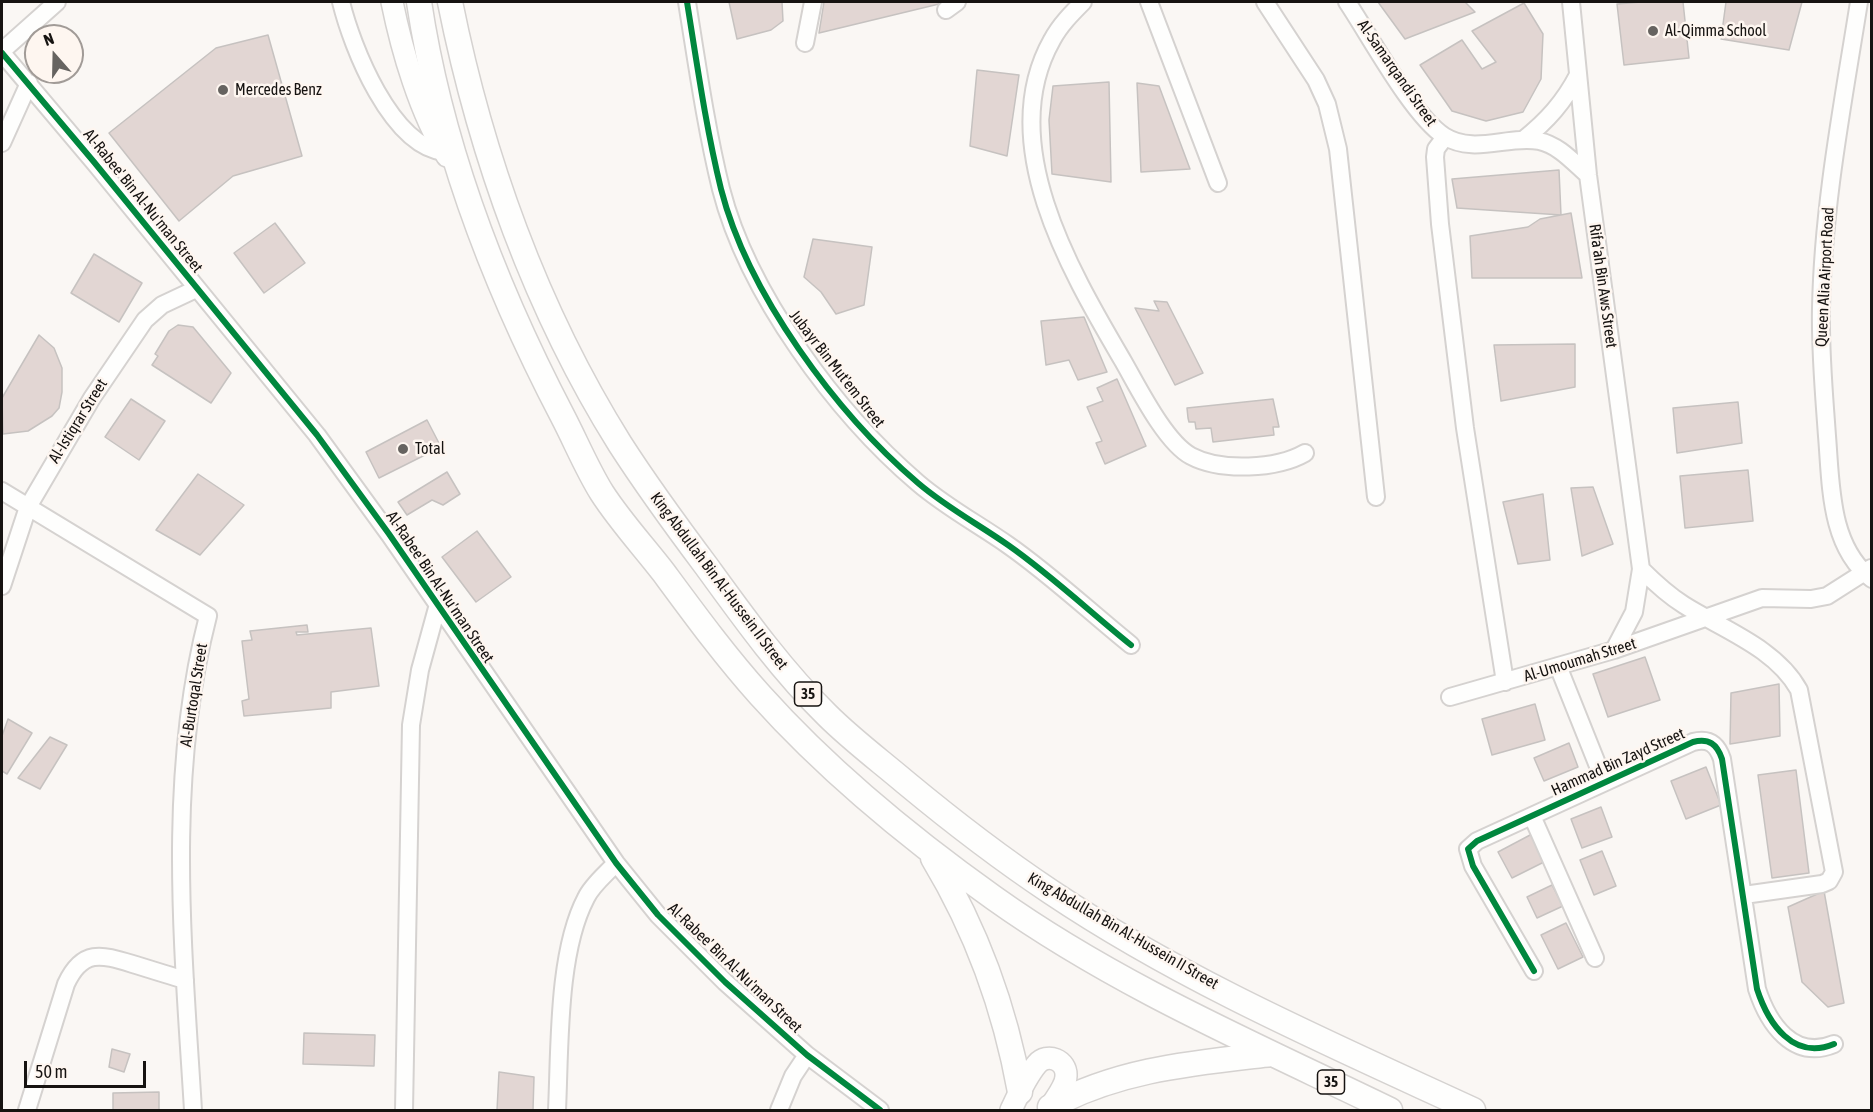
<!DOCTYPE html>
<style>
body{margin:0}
#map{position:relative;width:1873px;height:1112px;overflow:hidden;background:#faf7f4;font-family:"Asap Condensed",sans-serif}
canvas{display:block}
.frame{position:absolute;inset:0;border:3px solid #161311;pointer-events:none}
.north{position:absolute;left:24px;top:24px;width:60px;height:60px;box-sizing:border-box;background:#fef6f0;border:2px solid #a19b97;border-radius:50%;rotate:340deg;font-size:16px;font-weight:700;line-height:24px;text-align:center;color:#161311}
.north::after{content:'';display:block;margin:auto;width:21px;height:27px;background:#666360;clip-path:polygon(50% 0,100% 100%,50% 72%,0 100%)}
.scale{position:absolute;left:24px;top:1061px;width:122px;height:27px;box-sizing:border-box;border:3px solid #161311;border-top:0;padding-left:8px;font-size:18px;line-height:21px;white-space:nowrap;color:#161311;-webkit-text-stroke:4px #fef6f0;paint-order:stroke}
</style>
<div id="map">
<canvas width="1873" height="1112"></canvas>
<div class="frame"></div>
<div class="north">N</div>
<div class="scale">50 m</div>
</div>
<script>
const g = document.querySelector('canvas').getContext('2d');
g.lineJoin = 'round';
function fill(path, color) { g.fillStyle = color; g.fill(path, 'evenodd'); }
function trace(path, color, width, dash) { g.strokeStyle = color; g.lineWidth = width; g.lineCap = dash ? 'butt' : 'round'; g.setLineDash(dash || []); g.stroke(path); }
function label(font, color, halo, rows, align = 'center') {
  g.font = font + ' "Asap Condensed",sans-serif'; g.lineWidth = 5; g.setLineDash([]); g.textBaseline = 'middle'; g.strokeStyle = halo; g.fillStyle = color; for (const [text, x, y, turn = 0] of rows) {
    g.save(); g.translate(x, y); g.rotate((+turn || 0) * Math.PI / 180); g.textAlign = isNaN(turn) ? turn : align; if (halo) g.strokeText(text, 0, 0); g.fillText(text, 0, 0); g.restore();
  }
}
const building = new Path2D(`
 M729,2H782L783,21L771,30L737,39Z
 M824,2H939V4L819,33Z
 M1378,2H1465L1475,12L1405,39Z
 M1641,2H1683L1689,58L1624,65L1617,4Z
 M1726,2H1802L1789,50L1721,39Z
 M1524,3L1543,34L1541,79L1523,112L1486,121L1452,111L1420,65L1462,40L1482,69L1496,62L1472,31Z
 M268,35L302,156L233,176L179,221L109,133L216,48Z
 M977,70L1019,75L1007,156L970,146Z
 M1109,82L1111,182L1052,174L1049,120L1053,86Z
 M1137,83L1159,86L1190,169L1141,172Z
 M1559,170L1561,215L1457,208L1452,179Z
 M1571,213L1582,278H1472L1470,236L1528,227L1540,219Z
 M275,223L305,263L264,293L234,253Z
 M813,239L872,247L864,305L836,314L821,292L804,277Z
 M94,254L142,283L119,322L71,293Z
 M1154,301L1167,302L1203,373L1175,385L1135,308L1159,311Z
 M1084,317L1107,372L1078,380L1069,360L1046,365L1041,321Z
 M178,325L193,327L231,373L211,403L152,365L158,356L155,354L169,331Z
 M39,335L54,348L62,368V392L59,408L52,416L28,431L3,434L2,398Z
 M1575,344V387L1501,401L1494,345Z
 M1117,379L1146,446L1105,464L1096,443L1102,441L1087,407L1103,401L1097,388Z
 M131,399L165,421L139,460L105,437Z
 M1273,399L1279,427H1273L1274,435L1213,442L1211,428L1196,429L1195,422H1189L1188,418L1187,408Z
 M1738,402L1742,443L1677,453L1673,408Z
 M427,420L441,447L379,478L366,452Z
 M1748,470L1753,521L1685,528L1680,476Z
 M447,472L460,494L443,505L432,500L407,515L398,502Z
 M198,474L244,505L200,555L156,530Z
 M1593,487L1613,544L1582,556L1571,488Z
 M1543,494L1550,560L1518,564L1503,502Z
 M477,531L511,577L476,602L442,557Z
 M307,625L308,632H296L297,635L371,628L379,686L331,692V708L244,716L242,701L249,699L242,641L252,640L250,631Z
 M1645,657L1660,700L1608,717L1593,674Z
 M1779,684L1780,736L1730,744L1731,693Z
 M1535,704L1545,740L1492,755L1482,719Z
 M8,719L32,733L7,774L2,771V736Z
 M50,737L67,745L40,789L18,778Z
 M1569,743L1578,767L1544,781L1534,758Z
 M1706,767L1721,805L1686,819L1671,781Z
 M1796,770L1809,873L1772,878L1758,775Z
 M1601,807L1612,837L1582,848L1571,819Z
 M1532,834L1546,861L1512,878L1498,852Z
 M1602,851L1616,886L1594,895L1580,860Z
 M1552,885L1563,906L1537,918L1527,897Z
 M1824,891L1844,1003L1828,1007L1802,982L1788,907Z
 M1566,923L1583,957L1558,969L1541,935Z
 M304,1033L375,1035L374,1066L303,1064Z
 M112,1049L130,1054L124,1072L109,1067Z
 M499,1072L534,1077L533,1110H497Z
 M159,1092V1110H113V1093Z`);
fill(building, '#e2d6d3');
trace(building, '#c6c2c0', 1.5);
const minor = new Path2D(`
 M341,2C352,47 391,146 444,152
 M687,2C697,64 706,128 721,189C748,294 836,413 918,483C946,507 978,524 1008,545C1051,575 1090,612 1131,645
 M1083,2C1072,13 1060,25 1052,40C994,143 1071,272 1123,361C1138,387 1165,442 1191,456C1221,472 1277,469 1305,453
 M1149,2L1218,183
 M1265,2L1316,80L1327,104L1338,149L1376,497
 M1347,2C1370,36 1412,115 1444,136C1474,155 1508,135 1539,141C1559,145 1574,163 1588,175
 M1571,2L1588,175L1641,569L1634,612L1614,650
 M1859,2C1843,103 1823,205 1821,308C1820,351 1824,393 1827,436C1831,483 1829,547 1872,579
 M946,10L957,2
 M805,43L813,2
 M2,51L57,2
 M2,53L94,162L317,435L389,534L616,863L658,915L725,982L807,1055L880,1110
 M1445,137L1436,149L1435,157L1440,224L1465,428L1505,682
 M1523,140C1547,121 1564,102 1578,75
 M2,143L29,83
 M2,491L208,616C166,778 183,946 193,1110
 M1641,569C1654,582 1668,595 1684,605C1722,629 1776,648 1799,690L1834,872L1829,881L1822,884L1744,895
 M2,586L28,507L92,398L145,320L162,305L196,289
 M1558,666L1604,781
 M1450,697L1614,650L1762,598L1811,599L1827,596L1871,568
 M1532,816L1595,958
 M1534,971L1473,866L1468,849L1477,841L1693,742C1709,738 1717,744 1722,759L1757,989C1768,1023 1793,1061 1834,1044
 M27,1110L66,984C83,947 103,955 136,965C152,970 168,975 185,980
 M404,1110L411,725L420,670L437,608
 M557,1110C560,1049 557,953 586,898C592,885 606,874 616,863
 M779,1110L793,1076L807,1055`);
const major = new Path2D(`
 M392,2C402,51 420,113 447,156
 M1011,1110C1018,1095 1026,1077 1037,1064C1047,1052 1067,1060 1066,1076C1066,1087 1053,1101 1049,1110`);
const highway = new Path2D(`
 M419,2C441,148 495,287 563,417C576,442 587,469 602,493C620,521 644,547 664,573C695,615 725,656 760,695C829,772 911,839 994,898C1116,985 1256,1045 1390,1110
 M450,2C481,156 536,310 620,444C647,486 677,527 707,567C744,618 782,671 827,715C851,739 879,760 905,782C952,821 1000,858 1051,892C1182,980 1330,1044 1473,1110
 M933,858C977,931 1005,1008 1020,1092
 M1050,1107C1119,1069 1194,1063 1271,1054`);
trace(minor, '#d5d2d0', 20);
trace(major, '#d5d2d0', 24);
trace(highway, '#d5d2d0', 27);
trace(minor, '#fefefd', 16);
trace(major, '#fefefd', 21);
trace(highway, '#fefefd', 24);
trace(new Path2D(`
 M687,2C697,64 706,128 721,189C748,294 836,413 918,483C946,507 978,524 1008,545C1051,575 1090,612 1131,645
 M2,53L94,162L317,435L389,534L616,863L658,915L725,982L807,1055L880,1110
 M1534,971L1473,866L1468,849L1477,841L1693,742C1709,738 1717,744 1722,759L1757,989C1768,1023 1793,1061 1834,1044`), '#00873e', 6);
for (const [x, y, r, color] of [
 [1653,31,6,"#666360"],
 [223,90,6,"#666360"],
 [403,449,6,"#666360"]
]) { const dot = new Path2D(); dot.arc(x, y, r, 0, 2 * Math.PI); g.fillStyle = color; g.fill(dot); trace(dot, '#fef6f0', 2); }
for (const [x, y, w] of [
 [808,694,27],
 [1331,1082,27]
]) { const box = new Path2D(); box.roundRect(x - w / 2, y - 12, w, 24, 4.5); g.fillStyle = '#fef6f0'; g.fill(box); trace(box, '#161311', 1.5); }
label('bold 15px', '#161311', null, [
 ["35",808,694],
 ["35",1331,1082]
]);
label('16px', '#161311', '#fef6f0', [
 ["Al-Qimma School",1665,31],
 ["Mercedes Benz",235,90],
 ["Total",415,449]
], 'left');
label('16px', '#161311', '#fef6f0', [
 ["Al-Samarqandi Street",1397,73,55],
 ["Al-Rabee' Bin Al-Nu'man Street",143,201,51],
 ["Queen Alia Airport Road",1825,277,-87],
 ["Rifa'ah Bin Aws Street",1603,286,82],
 ["Jubayr Bin Mut'em Street",837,369,52],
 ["Al-Istiqrar Street",78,421,-58],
 ["King Abdullah Bin Al-Hussein II Street",719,581,53],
 ["Al-Rabee' Bin Al-Nu'man Street",440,587,56],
 ["Al-Umoumah Street",1580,660,-17],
 ["Al-Burtoqal Street",194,695,-81],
 ["Hammad Bin Zayd Street",1618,762,-24],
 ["King Abdullah Bin Al-Hussein II Street",1123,931,30],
 ["Al-Rabee' Bin Al-Nu'man Street",735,968,44]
]);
</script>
